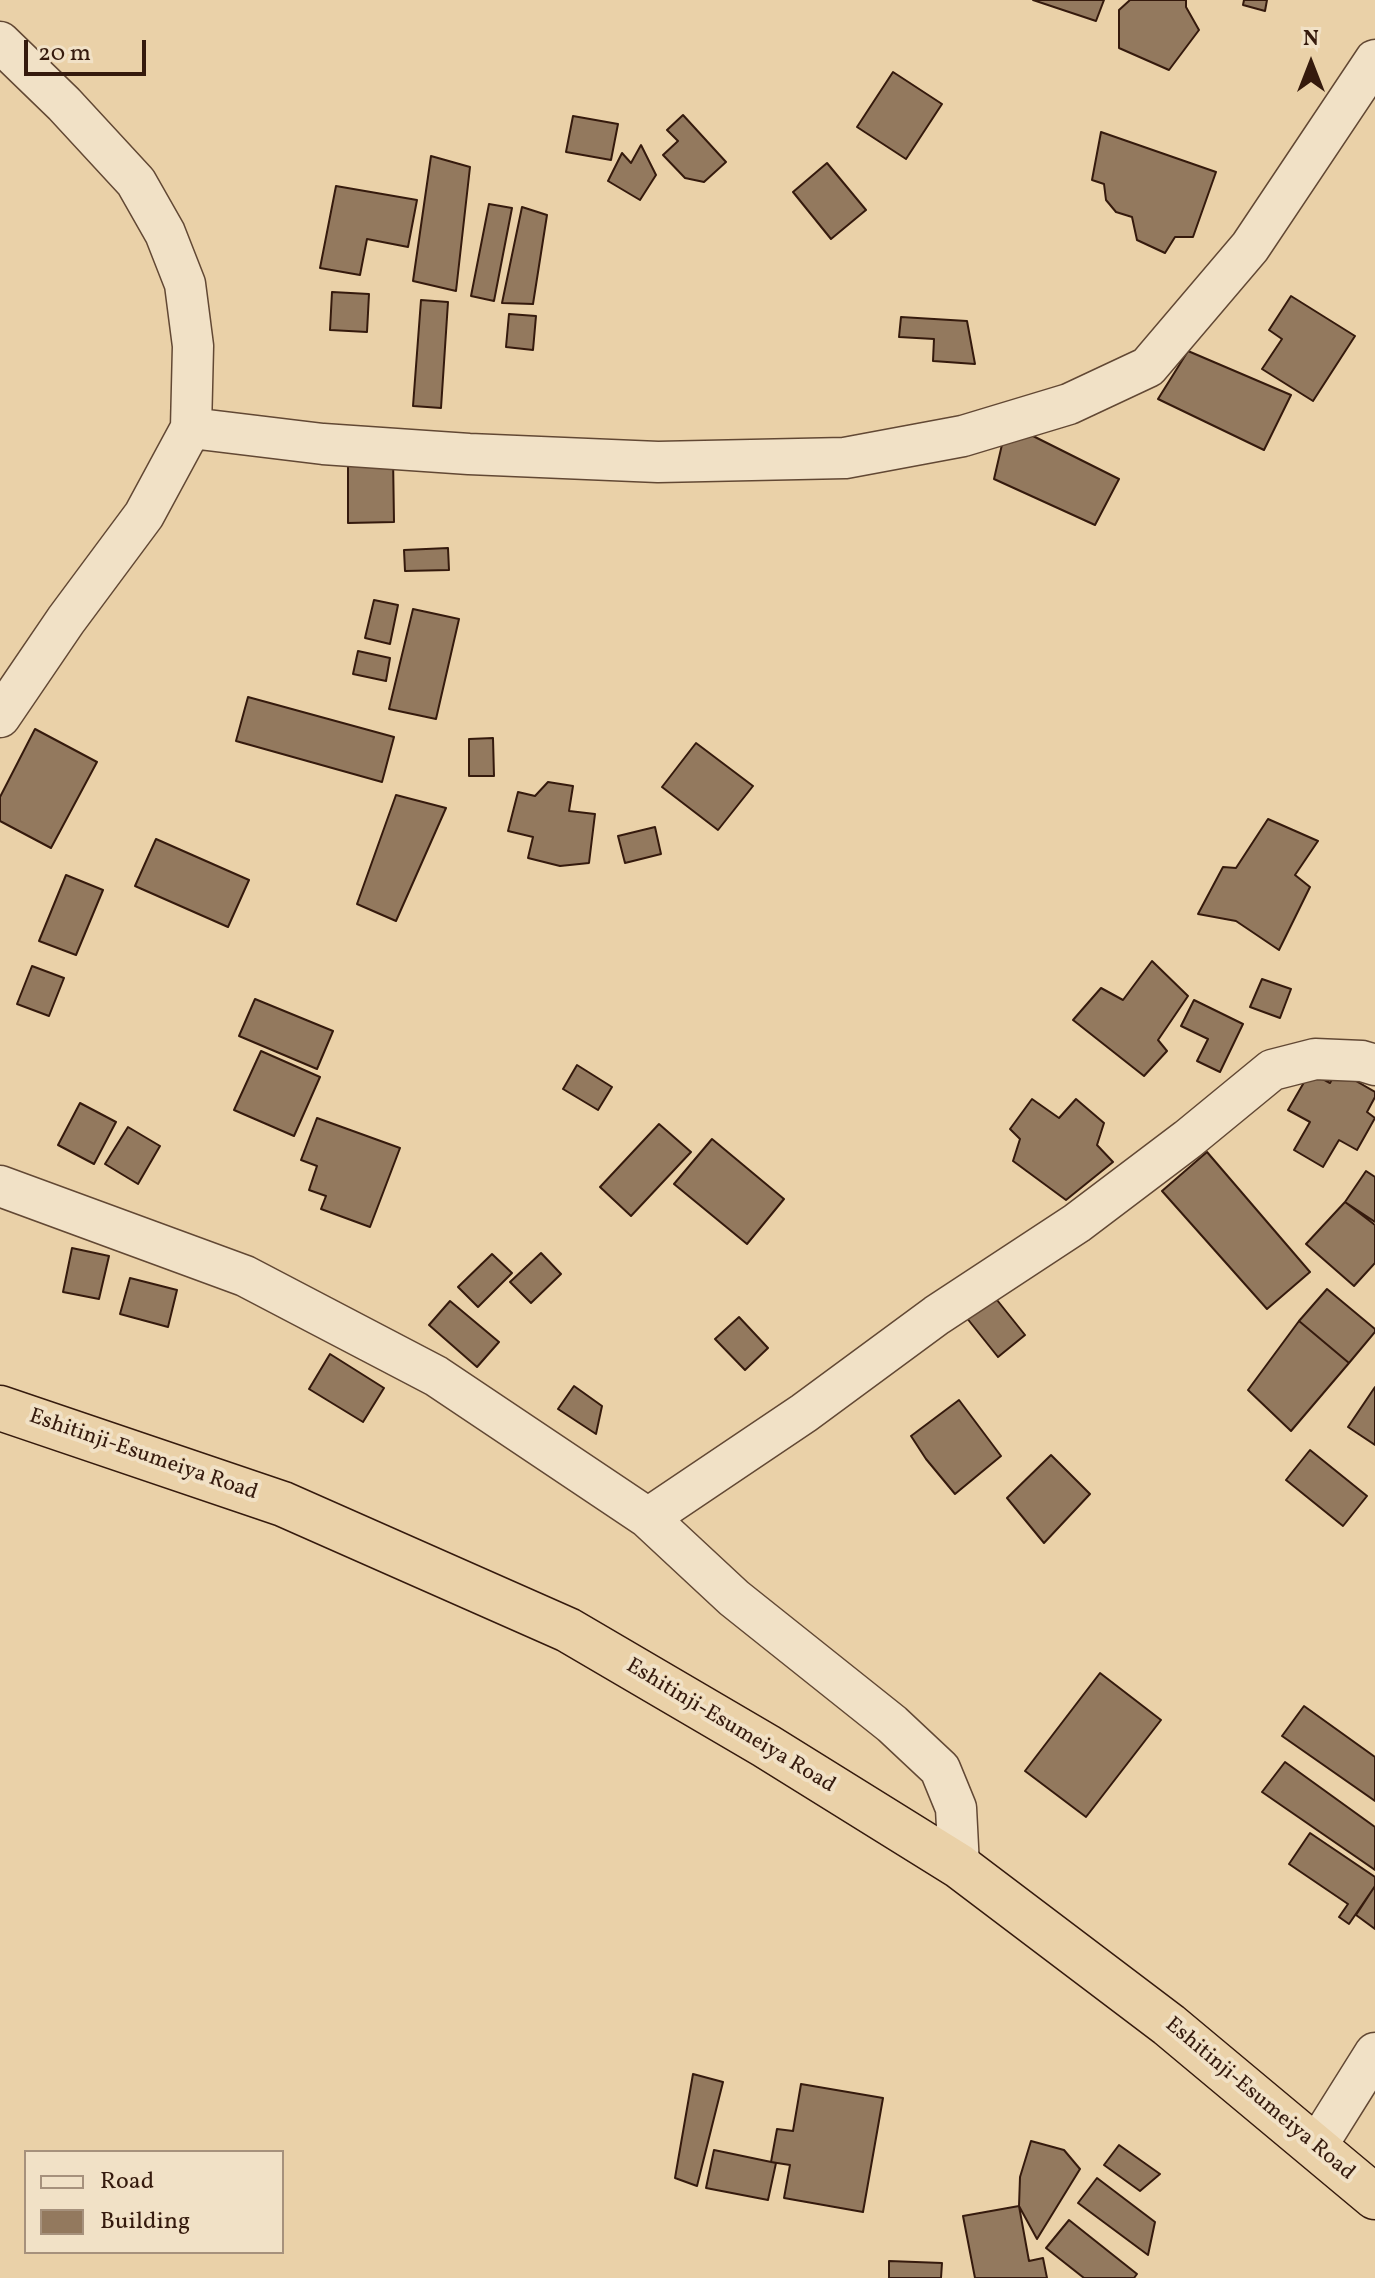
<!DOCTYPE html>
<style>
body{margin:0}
#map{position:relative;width:1375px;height:2278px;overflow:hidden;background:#ead1a8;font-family:Vollkorn,serif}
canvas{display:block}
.legend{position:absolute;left:24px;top:2150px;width:260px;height:104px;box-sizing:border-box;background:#f1e1c6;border:2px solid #a6917c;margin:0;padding:10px 14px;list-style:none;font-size:24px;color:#351a0d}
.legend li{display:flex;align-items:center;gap:16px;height:40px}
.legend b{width:40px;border:2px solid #a6917c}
.north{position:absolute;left:1271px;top:24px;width:80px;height:80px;-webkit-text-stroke:6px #f1e1c6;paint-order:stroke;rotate:0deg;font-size:22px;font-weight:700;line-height:32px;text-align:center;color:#351a0d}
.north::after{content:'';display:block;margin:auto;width:28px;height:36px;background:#351a0d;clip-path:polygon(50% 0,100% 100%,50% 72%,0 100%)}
.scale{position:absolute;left:24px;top:40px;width:122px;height:36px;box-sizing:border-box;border:4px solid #351a0d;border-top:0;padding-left:10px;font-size:24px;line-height:28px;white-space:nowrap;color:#351a0d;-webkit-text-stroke:6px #f1e1c6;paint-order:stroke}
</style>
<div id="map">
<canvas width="1375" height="2278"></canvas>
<ul class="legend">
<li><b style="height:10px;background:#f1e1c6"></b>Road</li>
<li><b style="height:22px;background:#93795e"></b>Building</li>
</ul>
<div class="north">N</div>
<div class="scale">20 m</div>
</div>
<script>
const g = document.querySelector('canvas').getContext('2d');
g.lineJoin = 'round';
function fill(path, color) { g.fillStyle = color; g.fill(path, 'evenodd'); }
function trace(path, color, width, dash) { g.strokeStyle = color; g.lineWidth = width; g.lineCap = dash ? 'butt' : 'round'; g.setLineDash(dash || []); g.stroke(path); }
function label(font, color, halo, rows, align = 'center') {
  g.font = font + ' Vollkorn,serif'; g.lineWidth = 8; g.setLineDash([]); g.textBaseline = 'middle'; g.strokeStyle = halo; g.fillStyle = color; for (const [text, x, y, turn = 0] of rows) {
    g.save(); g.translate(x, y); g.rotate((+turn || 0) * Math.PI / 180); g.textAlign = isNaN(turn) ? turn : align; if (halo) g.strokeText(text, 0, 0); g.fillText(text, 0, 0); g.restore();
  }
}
const building = new Path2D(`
 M1033,0H1104L1096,21Z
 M1130,0H1186V7L1199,30L1169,70L1119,48V10Z
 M1244,0H1267L1265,11L1243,5Z
 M893,72L942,104L906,159L857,127Z
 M683,115L726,162L704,182L685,178L663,155L678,141L667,130Z
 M573,116L618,124L611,160L566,152Z
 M1101,132L1216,172L1193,237H1175L1165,253L1137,240L1132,217L1116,212L1106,200L1104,184L1092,180Z
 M641,145L656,175L640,200L608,181L622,153L631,163Z
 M431,156L470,167L456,291L413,281Z
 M827,163L866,210L831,239L793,192Z
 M336,186L417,200L408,247L367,239L360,275L320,268Z
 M489,204L512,208L494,301L471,296Z
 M522,207L547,215L533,304L502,303Z
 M332,292L369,294L367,332L330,330Z
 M1291,296L1355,336L1313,401L1262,369L1282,339L1269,330Z
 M421,300L448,302L441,408L413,406Z
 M509,314L536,316L533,350L506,347Z
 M901,317L967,321L975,364L933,361L934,339L899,337Z
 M1188,351L1291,395L1264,450L1158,399Z
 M1007,423L1119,479L1095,525L994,479Z
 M348,456H393L394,522L348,523Z
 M448,548L449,570L405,571L404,550Z
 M374,600L398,605L390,644L365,638Z
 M413,609L459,619L436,719L389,709Z
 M358,651L390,658L386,681L353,674Z
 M248,697L394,737L382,782L236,741Z
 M35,729L97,762L51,848L0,821V797Z
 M493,738L494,776H469V739Z
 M696,743L753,786L718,830L662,787Z
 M548,782L573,786L569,811L595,814L589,863L560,866L528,858L533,837L508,831L518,792L535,796Z
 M396,795L446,808L396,921L357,904Z
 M1268,819L1318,841L1295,875L1310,887L1279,950L1236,921L1198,914L1223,867L1236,868Z
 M655,827L661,854L625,863L618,836Z
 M156,839L249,880L228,927L135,886Z
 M66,875L103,890L76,955L39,941Z
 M1152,961L1188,996L1158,1040L1167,1051L1144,1076L1073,1020L1101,988L1123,1000Z
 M32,966L64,978L49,1016L17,1004Z
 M1262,979L1291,989L1280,1018L1250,1007Z
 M255,999L333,1031L317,1069L239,1036Z
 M1194,1000L1243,1024L1220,1072L1197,1061L1208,1039L1181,1026Z
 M261,1051L320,1077L294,1136L234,1110Z
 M577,1065L612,1087L598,1110L563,1089Z
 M1337,1070L1375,1092V1097L1367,1112L1375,1118L1357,1150L1339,1140L1323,1167L1294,1150L1310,1122L1288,1110L1310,1072L1330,1083Z
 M1032,1099L1059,1118L1076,1099L1104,1123L1097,1145L1113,1162L1066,1200L1013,1161L1020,1139L1010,1129Z
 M80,1103L116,1122L94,1164L58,1145Z
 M317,1118L400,1148L370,1227L321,1209L326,1196L309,1190L317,1166L301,1160Z
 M659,1124L691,1152L631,1216L600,1187Z
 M128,1127L160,1146L138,1184L105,1164Z
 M712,1139L784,1199L747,1244L674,1184Z
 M1207,1152L1310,1272L1267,1309L1162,1191Z
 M1366,1171L1375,1177V1222L1345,1202Z
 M1345,1202L1375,1225V1263L1354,1286L1306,1244Z
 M72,1248L109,1256L99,1299L63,1292Z
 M541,1253L561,1274L531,1303L510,1282Z
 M492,1254L512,1273L478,1307L458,1287Z
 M130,1278L177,1290L168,1327L120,1314Z
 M1327,1289L1375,1329V1332L1349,1363L1299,1321Z
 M993,1295L1025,1335L998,1357L966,1317Z
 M450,1301L499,1342L477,1367L429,1325Z
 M739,1317L768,1348L745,1370L715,1339Z
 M1299,1321L1349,1363L1291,1431L1248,1390Z
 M330,1354L384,1388L363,1422L309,1389Z
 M574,1386L602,1406L596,1434L558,1409Z
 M1375,1387V1445L1348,1427Z
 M959,1400L1001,1456L955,1494L926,1459L911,1436Z
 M1310,1450L1367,1496L1343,1526L1286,1480Z
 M1051,1455L1090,1494L1044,1543L1007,1498Z
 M1100,1673L1161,1720L1086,1817L1025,1771Z
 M1304,1706L1375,1757V1801L1282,1736Z
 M1285,1762L1375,1827V1870L1262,1792Z
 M1310,1833L1375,1877V1886L1349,1924L1339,1917L1348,1904L1289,1864Z
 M1375,1886V1929L1356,1915Z
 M693,2074L723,2082L697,2186L675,2178Z
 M801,2084L883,2098L863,2212L784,2198L790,2165L771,2162L777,2129L793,2131Z
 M1031,2141L1064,2150L1080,2169L1037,2239L1019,2206L1020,2177Z
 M1119,2145L1160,2174L1140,2191L1104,2165Z
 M714,2150L776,2163L768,2200L706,2188Z
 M1097,2178L1155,2222L1148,2255L1078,2203Z
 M1019,2206L1029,2261L1043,2258L1047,2278H975L963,2216Z
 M1069,2220L1137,2274L1134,2278H1084L1046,2248Z
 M889,2261L942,2263L941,2278H889Z`);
fill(building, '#93795e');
trace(building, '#351a0d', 2);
const minor = new Path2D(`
 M0,42L64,104L136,182L165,233L185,284L193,346L191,428L144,515L66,620L0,717
 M191,428L323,444L469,454L658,462L845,458L963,436L1069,404L1148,367L1250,247L1375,60
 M0,1186L245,1276L436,1376L648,1518L734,1598L892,1724L940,1769L956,1808L959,1866
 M648,1518L804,1413L937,1315L1077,1223L1188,1139L1272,1070L1315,1059L1362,1061L1375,1065
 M1316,2147L1375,2053`);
const trunk = new Path2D(`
 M0,1408L283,1504L568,1630L766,1746L959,1866L1169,2025L1375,2197`);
trace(minor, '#624834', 43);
trace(trunk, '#351a0d', 47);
trace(minor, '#f1e1c6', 40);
trace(trunk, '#ead1a8', 44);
label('22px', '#351a0d', '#f1e1c6', [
 ["Eshitinji-Esumeiya Road",143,1456,19],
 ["Eshitinji-Esumeiya Road",730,1727,31],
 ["Eshitinji-Esumeiya Road",1259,2100,40]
]);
</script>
